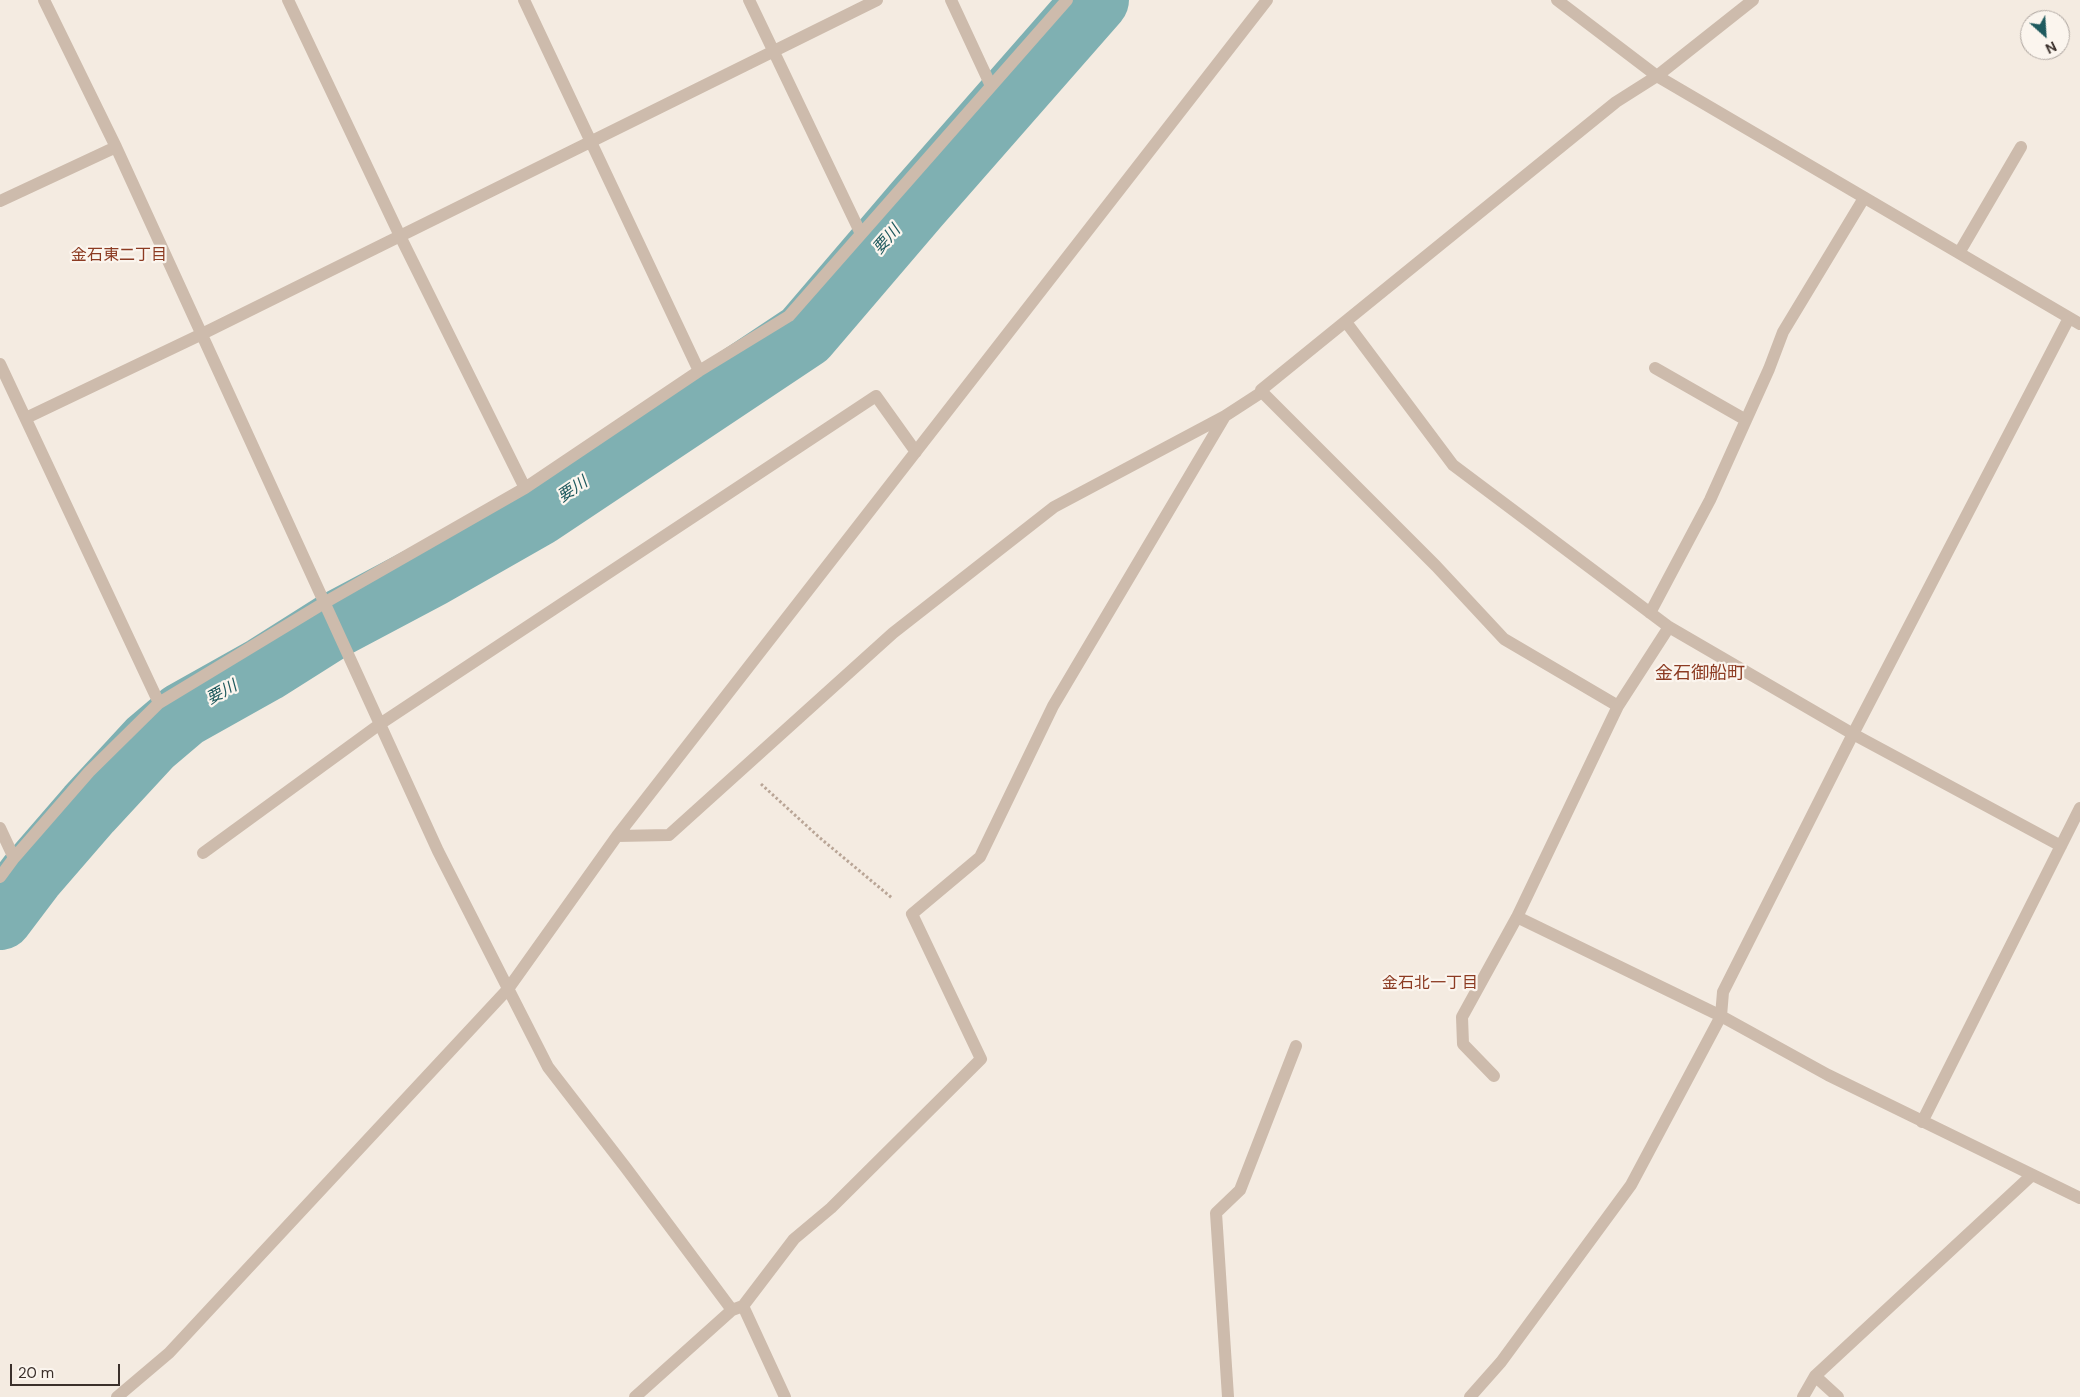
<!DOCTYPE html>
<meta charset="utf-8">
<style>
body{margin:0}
#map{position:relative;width:2080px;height:1397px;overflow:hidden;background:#f4ebe1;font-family:"DM Sans",sans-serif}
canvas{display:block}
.north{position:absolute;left:2020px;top:10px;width:50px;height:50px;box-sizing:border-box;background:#fbf5ee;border:1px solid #aea6a0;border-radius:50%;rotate:154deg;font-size:14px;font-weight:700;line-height:20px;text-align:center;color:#3b302b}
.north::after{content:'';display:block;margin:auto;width:18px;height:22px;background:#1f5a5e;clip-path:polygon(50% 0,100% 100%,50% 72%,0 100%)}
.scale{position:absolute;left:10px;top:1364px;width:110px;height:22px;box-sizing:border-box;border:2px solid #3b302b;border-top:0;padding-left:6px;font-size:15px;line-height:18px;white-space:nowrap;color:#3b302b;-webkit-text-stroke:4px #fbf5ee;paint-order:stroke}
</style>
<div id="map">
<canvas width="2080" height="1397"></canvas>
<div class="north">N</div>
<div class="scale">20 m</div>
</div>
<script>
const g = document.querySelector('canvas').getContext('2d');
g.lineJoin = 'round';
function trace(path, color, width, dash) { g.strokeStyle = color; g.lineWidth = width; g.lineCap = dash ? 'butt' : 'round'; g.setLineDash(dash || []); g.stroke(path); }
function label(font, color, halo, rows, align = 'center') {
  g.font = font + ' "DM Sans","Noto Sans JP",sans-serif'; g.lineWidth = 4.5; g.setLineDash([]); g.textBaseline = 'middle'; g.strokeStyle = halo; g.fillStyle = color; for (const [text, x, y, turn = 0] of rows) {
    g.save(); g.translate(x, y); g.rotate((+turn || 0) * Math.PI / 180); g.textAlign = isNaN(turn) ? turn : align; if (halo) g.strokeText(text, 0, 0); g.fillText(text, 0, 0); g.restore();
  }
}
trace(new Path2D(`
 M0,917L31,876L89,809L150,743L183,715L265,669L333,626L431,574L538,513L805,335L917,204L1096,0`), '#7fb0b2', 66);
trace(new Path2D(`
 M761,784L820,838L892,898`), '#b9a596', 3, [2.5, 2.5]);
trace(new Path2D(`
 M44,0L116,147L438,851L548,1067L626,1168L732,1310
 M288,0L400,236L525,488
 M524,0L699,371
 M749,0L861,234
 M951,0L991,86
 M1557,0L1657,76L2080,324
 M0,201L116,147
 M1959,253L2021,147
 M1346,322L1453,465L1669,627L1853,734L2061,846
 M0,364L159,703
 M1655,368L1746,420
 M1262,392L1436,566L1504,639L1618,706L1517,917L1721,1016L1828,1075L2080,1198
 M26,418L202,334L877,0
 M1650,613L1710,500L1769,369L1783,332L1864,198
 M1618,706L1669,627
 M0,828L14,858
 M617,836L669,835L893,633L1054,507L1225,416L1262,392L1261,390L1616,102L1657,76L1753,0
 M203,853L380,724L876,396L916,452
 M0,877L14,858L89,772L159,703L324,603L525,488L699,371L789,316L1067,0
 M1494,1076L1463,1044L1462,1017L1517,917
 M1922,1122L2080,808
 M743,1306L785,1397
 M1815,1376L1838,1397
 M117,1397L169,1353L508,989L617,836L1267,0
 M635,1397L732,1310L743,1306L794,1239L831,1208L981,1059L912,914L980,857L1053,706L1225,416
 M1228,1397L1216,1213L1240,1190L1296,1046
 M1470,1397L1501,1362L1631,1185L1721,1016L1723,992L1853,734L2069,318
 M1803,1397L1815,1376L2032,1175`), '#cdbbac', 12);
label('italic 16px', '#1f5a5e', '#fbf5ee', [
 ["要川",887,240,-49],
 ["要川",573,490,-34],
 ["要川",222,693,-29]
]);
label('16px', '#8c3b22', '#fbf5ee', [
 ["金石東二丁目",119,256],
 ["金石北一丁目",1430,984]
]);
label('18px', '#8c3b22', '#fbf5ee', [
 ["金石御船町",1700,674]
]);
</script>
